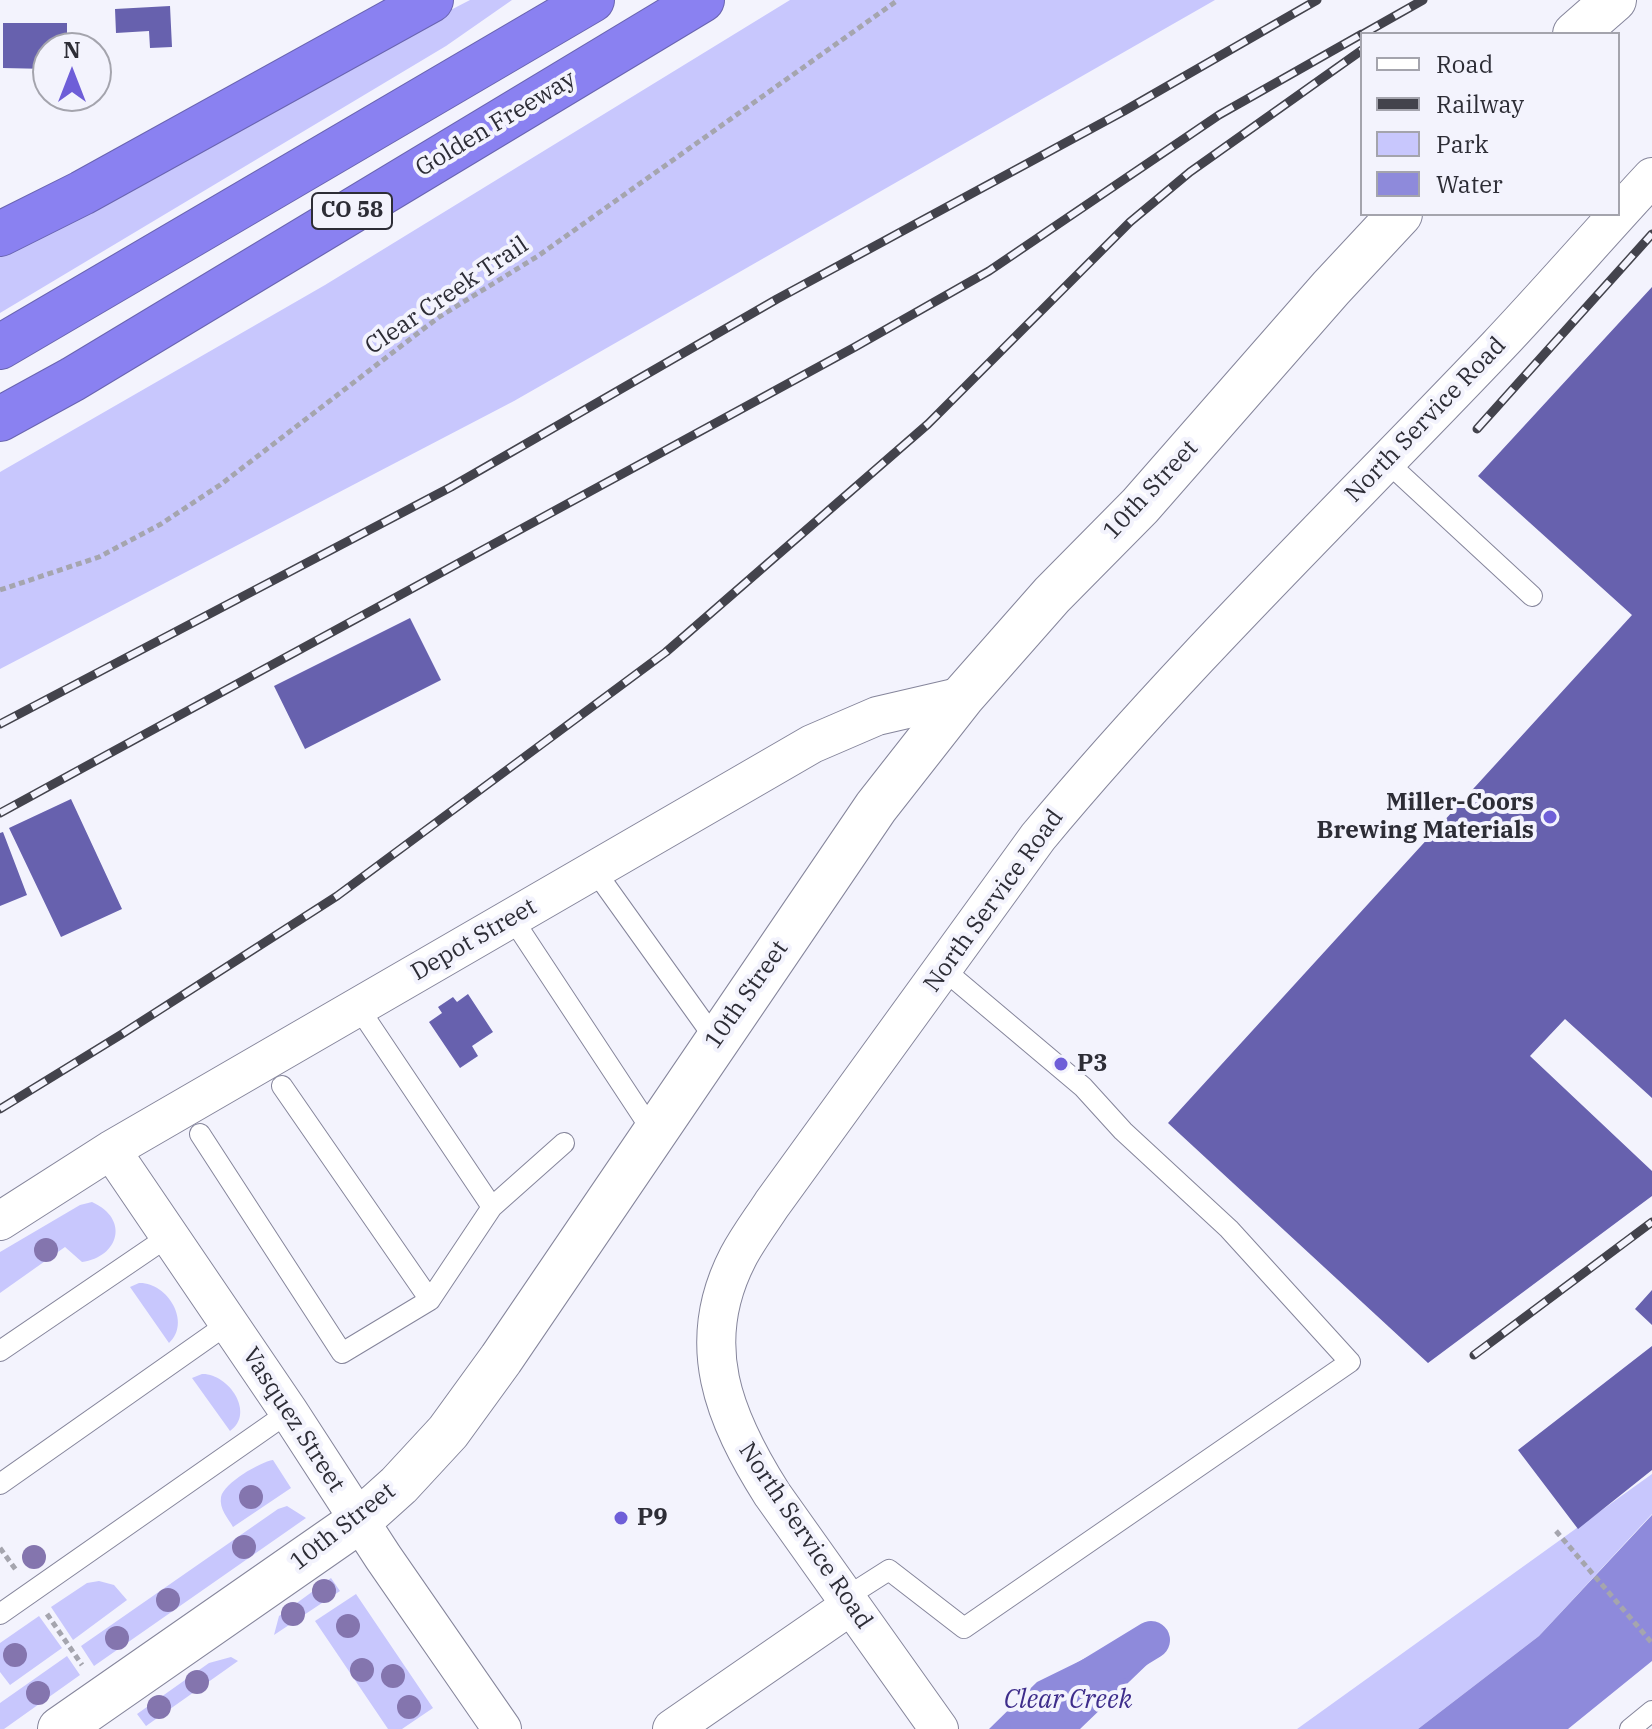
<!DOCTYPE html>
<style>
body{margin:0}
#map{position:relative;width:1652px;height:1729px;overflow:hidden;background:#f3f3fd;font-family:"IBM Plex Serif",serif}
canvas{display:block}
.legend{position:absolute;left:1360px;top:32px;width:260px;height:184px;box-sizing:border-box;background:#f3f3fd;border:2px solid #a4a4ad;margin:0;padding:10px 14px;list-style:none;font-size:24px;color:#2d2d36}
.legend li{display:flex;align-items:center;gap:16px;height:40px}
.legend b{width:40px;border:2px solid #a4a4ad}
.north{position:absolute;left:32px;top:32px;width:80px;height:80px;box-sizing:border-box;background:#f3f3fd;border:2px solid #a4a4ad;border-radius:50%;rotate:0deg;font-size:22px;font-weight:700;line-height:32px;text-align:center;color:#2d2d36}
.north::after{content:'';display:block;margin:auto;width:28px;height:36px;background:#6e5ed8;clip-path:polygon(50% 0,100% 100%,50% 72%,0 100%)}
</style>
<div id="map">
<canvas width="1652" height="1729"></canvas>
<ul class="legend">
<li><b style="height:10px;background:#fff"></b>Road</li>
<li><b style="height:10px;background:#43434c"></b>Railway</li>
<li><b style="height:22px;background:#c8c7fd"></b>Park</li>
<li><b style="height:22px;background:#8e8adb"></b>Water</li>
</ul>
<div class="north">N</div>
</div>
<script>
const g = document.querySelector('canvas').getContext('2d');
g.lineJoin = 'round';
function fill(path, color) { g.fillStyle = color; g.fill(path, 'evenodd'); }
function trace(path, color, width, dash) { g.strokeStyle = color; g.lineWidth = width; g.lineCap = dash ? 'butt' : 'round'; g.setLineDash(dash || []); g.stroke(path); }
function label(font, color, halo, rows, align = 'center') {
  g.font = font + ' "IBM Plex Serif",serif'; g.lineWidth = 8; g.setLineDash([]); g.textBaseline = 'middle'; g.strokeStyle = halo; g.fillStyle = color; for (const [text, x, y, turn = 0] of rows) {
    g.save(); g.translate(x, y); g.rotate((+turn || 0) * Math.PI / 180); g.textAlign = isNaN(turn) ? turn : align; if (halo) g.strokeText(text, 0, 0); g.fillText(text, 0, 0); g.restore();
  }
}
fill(new Path2D(`
 M470,0H512L446,46L0,313V243Z
 M790,0H1215L514,401L0,669V472L325,285Z
 M92,1202C130,1219 119,1257 82,1262L65,1247L0,1293V1252L80,1205Z
 M139,1283C167,1282 192,1322 169,1343L130,1287Z
 M202,1374C228,1373 256,1413 230,1431L192,1378Z
 M273,1460L291,1488L233,1527C228,1518 219,1509 221,1497C224,1483 260,1462 273,1460Z
 M1652,1474V1514L1539,1636L1418,1729H1297Z
 M287,1506L306,1518L94,1666L81,1646L278,1509Z
 M331,1578L340,1591L274,1635L279,1616Z
 M99,1581L114,1585L127,1600L73,1640L51,1607L87,1583Z
 M356,1594L433,1708L402,1729H388L315,1621Z
 M39,1616L62,1648L10,1685L0,1672V1643Z
 M67,1656L80,1675L4,1729H0V1703Z
 M231,1657L238,1661L146,1726L137,1714L209,1663Z`), '#c8c7fd');
fill(new Path2D(`
 M1652,1515V1661L1568,1729H1418L1539,1636Z
 M1139,1632L1155,1657L1080,1729H989L1037,1682Z`), '#8e8adb');
trace(new Path2D(`
 M1029,1729L1074,1687L1151,1640`), '#8e8adb', 38);
fill(new Path2D(`
 M170,6L172,47L150,48L149,31L116,33L115,9Z
 M3,23H67V48H48V69L3,68Z
 M1652,287V1098L1565,1019L1530,1056L1652,1171V1196L1428,1363L1168,1123L1632,615L1478,476Z
 M410,618L441,680L305,749L274,686Z
 M71,799L122,909L61,937L9,828Z
 M3,832L27,895L0,906V833Z
 M468,994L493,1032L472,1046L478,1056L460,1068L429,1022L442,1013L438,1007L453,997L457,1002Z
 M1652,1290V1325L1635,1309Z
 M1652,1346V1470L1578,1529L1518,1450Z`), '#6761ae');
const lane = new Path2D(`
 M1386,461L1532,596
 M595,871L716,1040
 M512,918L653,1132
 M282,1086L430,1300
 M200,1134L342,1353L430,1300L492,1207L358,1007
 M492,1207L564,1143
 M0,1351L169,1236
 M0,1484L229,1323
 M845,1598L889,1570L964,1628L1350,1362L1229,1229L1123,1131L1083,1087L943,969
 M0,1614L289,1412
 M1630,1729L1652,1711`);
const street = new Path2D(`
 M111,1150L289,1412L383,1557L502,1729
 M0,1221L111,1150L812,744L877,716L963,696
 M672,1729L850,1606
 M939,1729L772,1494C724,1418 693,1344 738,1257C748,1238 761,1221 772,1204L1038,837C1181,665 1343,509 1497,347C1550,291 1600,233 1652,177`);
const secondary = new Path2D(`
 M1575,34L1614,0
 M60,1729L359,1521L399,1485L448,1432L501,1359L876,807L963,696L1052,595L1140,506L1331,288L1400,214`);
const highway = new Path2D(`
 M0,234L82,193L431,0
 M0,347L592,0
 M0,419L73,379L702,0`);
trace(lane, '#85859b', 22);
trace(street, '#85859b', 40);
trace(secondary, '#85859b', 46);
trace(highway, '#6964b0', 46);
trace(new Path2D(`
 M0,590L99,557L161,524L220,485L439,317L538,256L898,0
 M1556,1531L1652,1643
 M0,1548L16,1570
 M47,1614L82,1665`), '#a5a5ae', 5, [6, 4]);
trace(lane, '#fff', 20);
trace(street, '#fff', 38);
trace(secondary, '#fff', 44);
trace(highway, '#8a81f1', 44);
const rail = new Path2D(`
 M1363,34L1423,0
 M1477,429L1652,234
 M0,724L451,487L777,299L1124,111L1317,0
 M0,813L855,347L989,271L1219,115L1362,34
 M0,1109L122,1034L337,896L666,652L928,424L1130,222L1190,172L1362,50
 M1474,1355L1652,1222`);
trace(rail, '#43434c', 9);
trace(rail, '#f3f3fd', 6, [18]);
g.fillStyle = '#8475ae';
for (const [x, y] of [
 [46,1250],
 [251,1497],
 [244,1547],
 [34,1557],
 [324,1591],
 [168,1600],
 [293,1614],
 [348,1626],
 [117,1638],
 [15,1655],
 [362,1670],
 [393,1676],
 [197,1682],
 [38,1693],
 [159,1707],
 [409,1707]
]) { g.beginPath(); g.arc(x, y, 12, 0, 2 * Math.PI); g.fill(); }
for (const [x, y, r, color] of [
 [1550,817,8,"#6e5ed8"],
 [1061,1064,8,"#6e5ed8"],
 [621,1518,8,"#6e5ed8"]
]) { const dot = new Path2D(); dot.arc(x, y, r, 0, 2 * Math.PI); g.fillStyle = color; g.fill(dot); trace(dot, '#f3f3fd', 3); }
for (const [x, y, w] of [
 [352,211,80]
]) { const box = new Path2D(); box.roundRect(x - w / 2, y - 18, w, 36, 6); g.fillStyle = '#f3f3fd'; g.fill(box); trace(box, '#2d2d36', 2); }
label('bold 22px', '#2d2d36', null, [
 ["CO 58",352,211]
]);
label('24px', '#2d2d36', '#f3f3fd', [
 ["Golden Freeway",496,124,-31],
 ["Clear Creek Trail",447,296,-34],
 ["North Service Road",1426,420,-46],
 ["10th Street",1151,490,-47],
 ["North Service Road",994,901,-54],
 ["Depot Street",474,940,-30],
 ["10th Street",747,995,-55],
 ["Vasquez Street",293,1420,57],
 ["10th Street",343,1527,-38],
 ["North Service Road",805,1536,56]
]);
label('bold 24px', '#2d2d36', '#f3f3fd', [
 ["Miller-Coors",1534,803,"right"],
 ["Brewing Materials",1534,831,"right"],
 ["P3",1077,1064],
 ["P9",637,1518]
], 'left');
label('italic 26px', '#3e2d8b', '#f3f3fd', [
 ["Clear Creek",1068,1700]
]);
</script>
